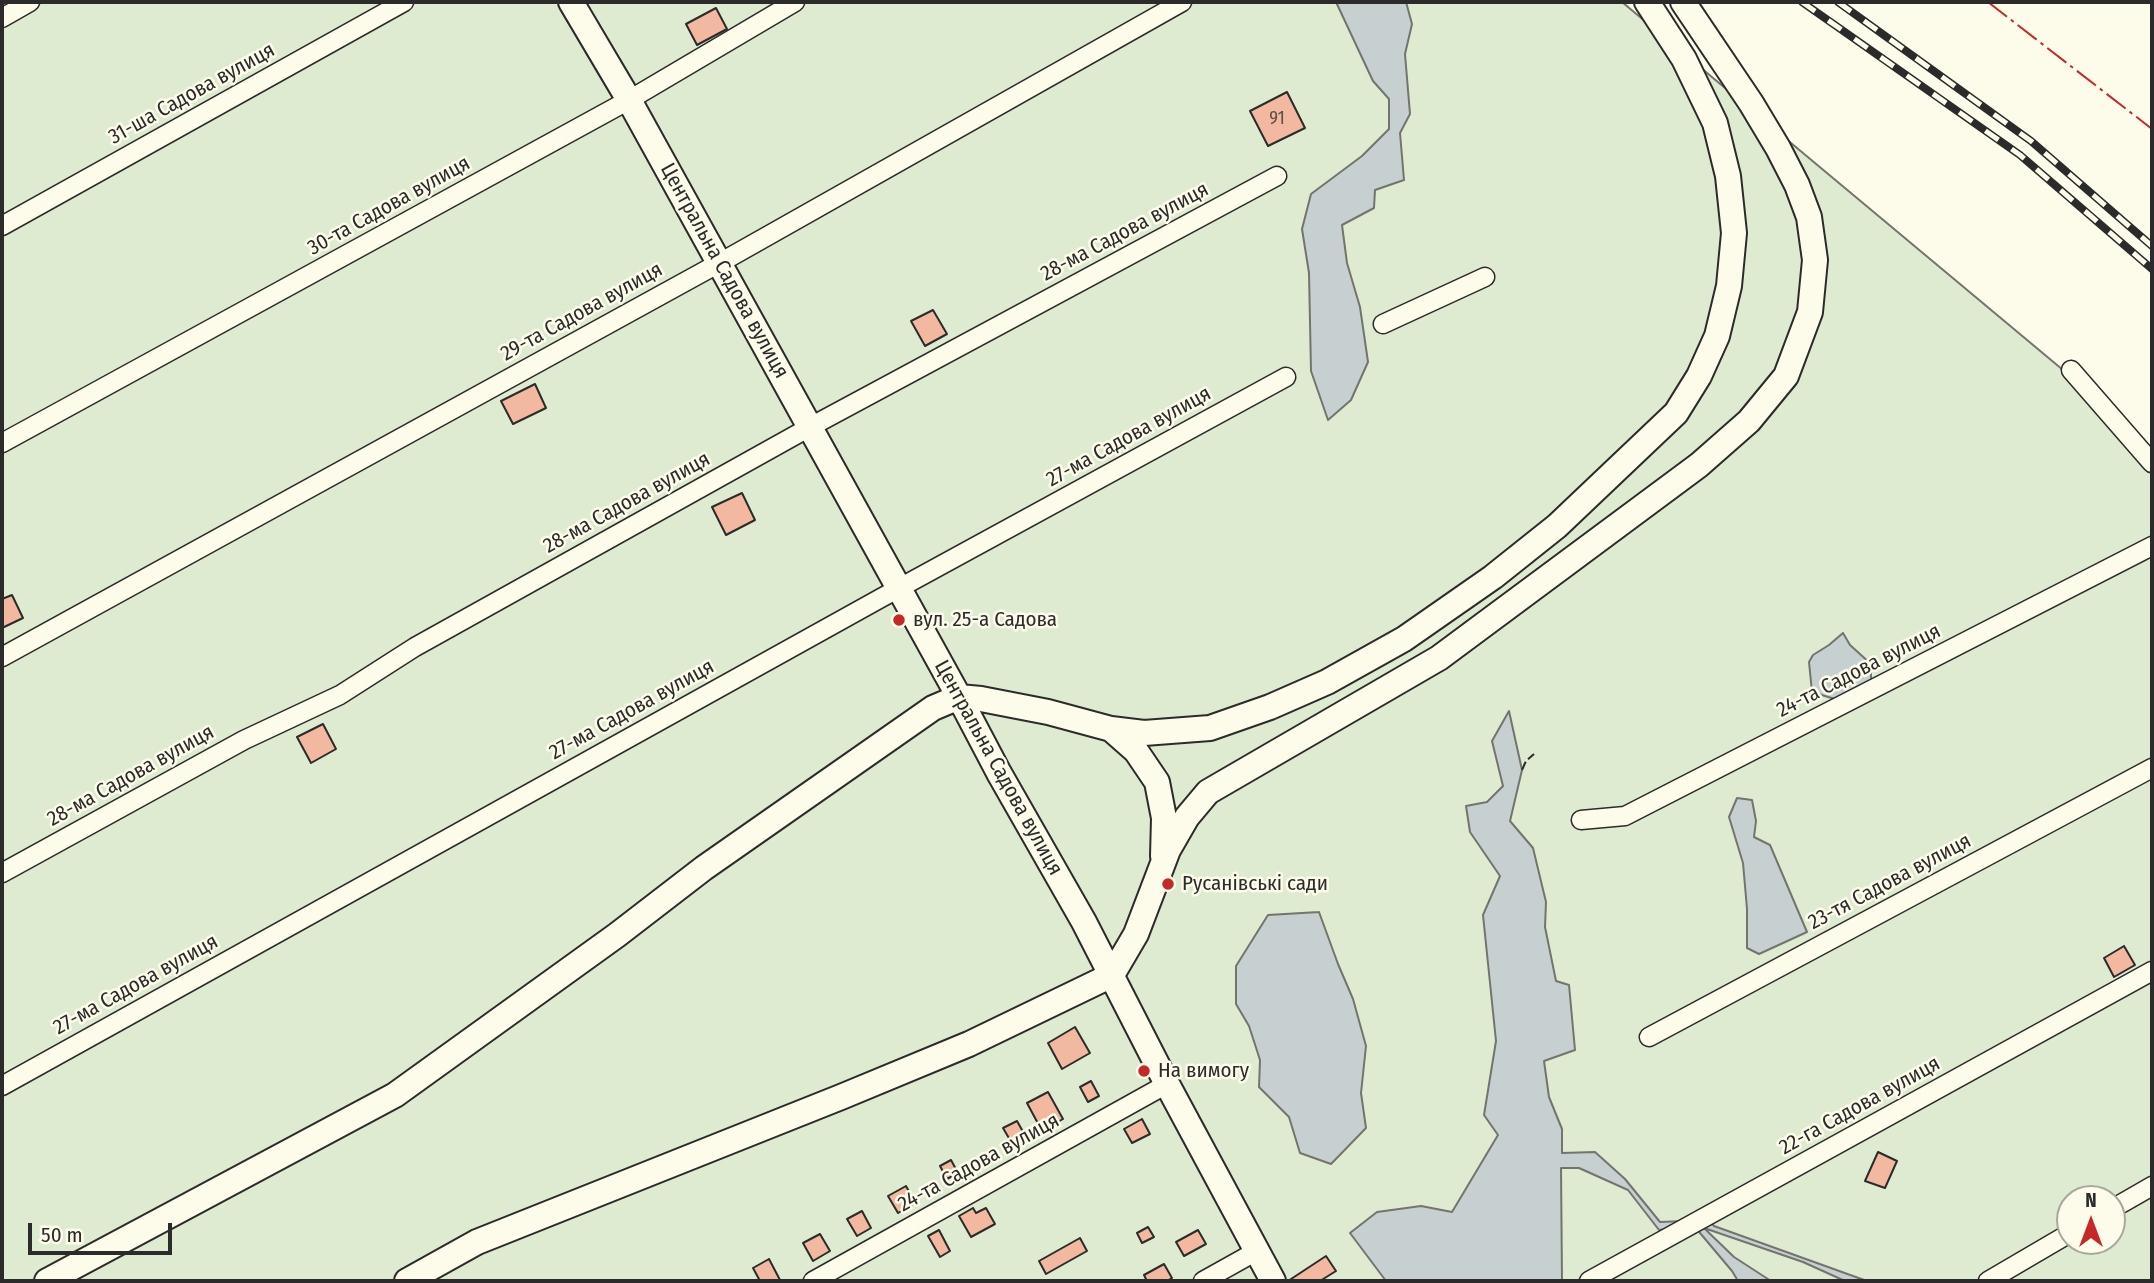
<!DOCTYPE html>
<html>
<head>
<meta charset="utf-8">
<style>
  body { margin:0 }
  #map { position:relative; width:2154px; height:1283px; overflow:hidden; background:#fdfbea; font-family:"Fira Sans Condensed",sans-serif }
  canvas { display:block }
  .frame { position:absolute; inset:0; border:4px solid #2b2b2b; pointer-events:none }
  .north { position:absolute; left:2056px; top:1185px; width:70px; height:70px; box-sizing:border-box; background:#fdfbea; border:2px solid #a9a89e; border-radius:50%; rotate:0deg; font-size:19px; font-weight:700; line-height:28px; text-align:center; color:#2b2b2b }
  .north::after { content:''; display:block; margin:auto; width:24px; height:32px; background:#c62828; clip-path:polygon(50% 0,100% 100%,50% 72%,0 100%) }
  .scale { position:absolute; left:28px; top:1223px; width:144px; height:32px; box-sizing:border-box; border:4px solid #2b2b2b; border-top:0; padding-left:9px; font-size:21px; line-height:24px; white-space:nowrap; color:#2b2b2b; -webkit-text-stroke:5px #fdfbea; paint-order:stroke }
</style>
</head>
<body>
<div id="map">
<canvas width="2154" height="1283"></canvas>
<div class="frame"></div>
<div class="north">N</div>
<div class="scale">50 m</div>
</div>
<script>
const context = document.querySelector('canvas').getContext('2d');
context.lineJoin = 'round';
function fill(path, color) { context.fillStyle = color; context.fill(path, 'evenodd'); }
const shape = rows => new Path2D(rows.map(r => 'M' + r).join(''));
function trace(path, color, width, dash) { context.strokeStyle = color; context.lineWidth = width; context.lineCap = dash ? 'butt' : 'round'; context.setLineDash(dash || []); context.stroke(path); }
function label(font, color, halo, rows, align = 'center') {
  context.font = font + ' "Fira Sans Condensed",sans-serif'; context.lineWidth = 5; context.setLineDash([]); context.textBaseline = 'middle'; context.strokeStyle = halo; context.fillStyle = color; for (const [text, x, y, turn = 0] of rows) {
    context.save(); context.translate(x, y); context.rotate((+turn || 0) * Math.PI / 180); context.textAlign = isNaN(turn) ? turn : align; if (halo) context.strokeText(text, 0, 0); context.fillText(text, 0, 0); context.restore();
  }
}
const green = shape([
  [2,2,1622,2,2075,380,2152,464,2152,1281,2,1281,2,2],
  [2070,1199,2112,1199,2112,1241,2070,1241,2070,1199]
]);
fill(green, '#deebd1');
trace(green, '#74746e', 2);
const water = shape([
  [1336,2,1406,2,1412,24,1405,54,1410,114,1400,133,1404,180,1375,190,1374,208,1342,225,1347,263,1360,307,1368,362,1351,400,1328,420,1311,371,1309,273,1302,229,1311,194,1362,156,1389,129,1389,99,1373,81,1336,2],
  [1843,633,1850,645,1871,664,1871,690,1838,700,1812,692,1809,662,1813,655,1829,645,1843,633],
  [1509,711,1522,770,1510,821,1533,848,1546,902,1545,927,1556,981,1569,985,1575,1050,1544,1061,1549,1097,1562,1129,1562,1153,1595,1152,1625,1179,1660,1222,1709,1220,1714,1226,1867,1281,1845,1281,1803,1262,1704,1228,1734,1257,1771,1281,1738,1281,1732,1271,1695,1227,1659,1230,1628,1190,1579,1168,1561,1168,1562,1281,1386,1281,1350,1233,1377,1212,1421,1206,1452,1212,1498,1135,1484,1115,1496,1041,1483,915,1500,876,1470,832,1466,806,1487,802,1503,786,1492,741,1509,711],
  [1737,798,1752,800,1756,821,1754,837,1770,845,1807,932,1759,954,1747,948,1747,909,1743,863,1729,817,1737,798],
  [1319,912,1338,964,1353,999,1366,1046,1361,1093,1366,1128,1331,1164,1300,1153,1289,1117,1259,1087,1260,1060,1249,1026,1236,1004,1236,966,1268,915,1319,912]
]);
fill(water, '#c7d0d0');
trace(water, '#74746e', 2);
const building = shape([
  [716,8,727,29,697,45,686,24,716,8],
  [1287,92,1305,128,1268,146,1250,111,1287,92],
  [933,310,947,334,925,346,911,321,933,310],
  [535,384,546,408,513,424,501,401,535,384],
  [742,493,755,520,726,535,712,507,742,493],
  [12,595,23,618,2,628,2,599,12,595],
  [323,724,336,749,311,763,297,737,323,724],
  [2124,946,2135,965,2114,977,2104,958,2124,946],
  [1075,1027,1090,1053,1062,1069,1048,1043,1075,1027],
  [1091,1081,1099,1096,1088,1102,1080,1087,1091,1081],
  [1048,1092,1063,1119,1042,1131,1027,1103,1048,1092],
  [1142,1119,1150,1134,1132,1143,1124,1129,1142,1119],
  [1017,1121,1026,1137,1013,1145,1003,1128,1017,1121],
  [1878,1152,1897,1161,1885,1188,1865,1181,1878,1152],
  [951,1160,958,1173,947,1179,940,1166,951,1160],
  [906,1186,915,1203,898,1213,888,1196,906,1186],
  [973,1208,976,1213,986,1208,995,1224,971,1237,959,1216,973,1208],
  [862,1211,871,1228,857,1236,847,1219,862,1211],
  [1148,1227,1154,1237,1142,1243,1137,1233,1148,1227],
  [939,1230,950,1251,940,1257,928,1236,939,1230],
  [1198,1230,1206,1244,1184,1256,1176,1242,1198,1230],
  [820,1234,830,1251,813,1261,803,1243,820,1234],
  [1080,1238,1087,1251,1046,1274,1039,1261,1080,1238],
  [1326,1256,1336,1271,1320,1281,1288,1281,1326,1256],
  [769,1259,780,1280,760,1281,753,1268,769,1259],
  [1164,1264,1172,1278,1167,1281,1147,1281,1144,1275,1164,1264]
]);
fill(building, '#f2b8a0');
trace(building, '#2b2b2b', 2);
const street = shape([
  [2,18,30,2],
  [2,226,404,2],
  [1383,324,1485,277],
  [2071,370,2152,463],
  [2,443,629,100,795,2],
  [2,657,732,256,1182,2],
  [1581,820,1625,816,2152,546],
  [2,873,244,740,340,695,415,647,810,427,1277,176],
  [1649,1037,2152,768],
  [2,1086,881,598,1286,377],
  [2112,1209,2152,1186],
  [813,1281,1167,1084],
  [1203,1281,1255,1252],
  [1589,1281,2152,971],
  [1988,1281,2070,1233]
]);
const secondary = shape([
  [571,2,629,100,959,697,999,773,1084,922,1167,1084,1273,1281],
  [1111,729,1136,751,1157,782,1164,818,1163,856],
  [47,1281,395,1095,617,935,704,868,933,708,959,697,981,699,1048,712,1111,729,1144,733,1210,728,1270,707,1327,682,1404,639,1493,577,1557,526,1676,413,1699,376,1717,336,1729,286,1734,233,1728,176,1715,123,1684,59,1647,2],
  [407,1281,477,1242,841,1097,969,1044,1112,975,1136,934,1168,850,1187,817,1208,792,1439,658,1699,465,1749,421,1786,376,1810,312,1815,260,1809,217,1797,185,1778,148,1751,103,1683,2]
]);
trace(street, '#2b2b2b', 21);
trace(secondary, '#2b2b2b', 28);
trace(street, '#fdfbea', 18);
trace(secondary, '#fdfbea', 24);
const rail = shape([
  [1802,2,2020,155,2152,269],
  [1838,2,2031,141,2152,246]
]);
trace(rail, '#2b2b2b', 8);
trace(rail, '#fdfbea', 5, [16]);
trace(shape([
  [1522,770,1526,761,1534,754]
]), '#2b2b2b', 2, [9, 3.5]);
trace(shape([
  [1988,2,2152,129]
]), '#c62828', 2, [24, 5, 3.5, 5]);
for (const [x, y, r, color] of [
  [899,620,7,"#c62828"],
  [1168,884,7,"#c62828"],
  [1144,1071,7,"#c62828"]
]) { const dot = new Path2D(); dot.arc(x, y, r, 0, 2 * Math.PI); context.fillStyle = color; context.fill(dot); trace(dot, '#fdfbea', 2.5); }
label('18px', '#5d4e48', null, [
  ["91",1277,119]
]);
label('21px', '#2b2b2b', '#fdfbea', [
  ["31-ша Садова вулиця",192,94,-29],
  ["30-та Садова вулиця",389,206,-29],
  ["28-ма Садова вулиця",1125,232,-28],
  ["Центральна Садова вулиця",724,271,61],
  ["29-та Садова вулиця",582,312,-29],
  ["27-ма Садова вулиця",1129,437,-29],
  ["28-ма Садова вулиця",627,503,-29],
  ["24-та Садова вулиця",1859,671,-27],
  ["27-ма Садова вулиця",632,710,-29],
  ["Центральна Садова вулиця",998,768,61],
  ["28-ма Садова вулиця",131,776,-29],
  ["23-тя Садова вулиця",1890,882,-28],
  ["27-ма Садова вулиця",136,985,-29],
  ["22-га Садова вулиця",1860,1106,-29],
  ["24-та Садова вулиця",979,1163,-29]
]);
label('21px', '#2b2b2b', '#fdfbea', [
  ["вул. 25-а Садова",913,620],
  ["Русанівські сади",1182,884],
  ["На вимогу",1158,1071]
], 'left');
</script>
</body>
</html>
